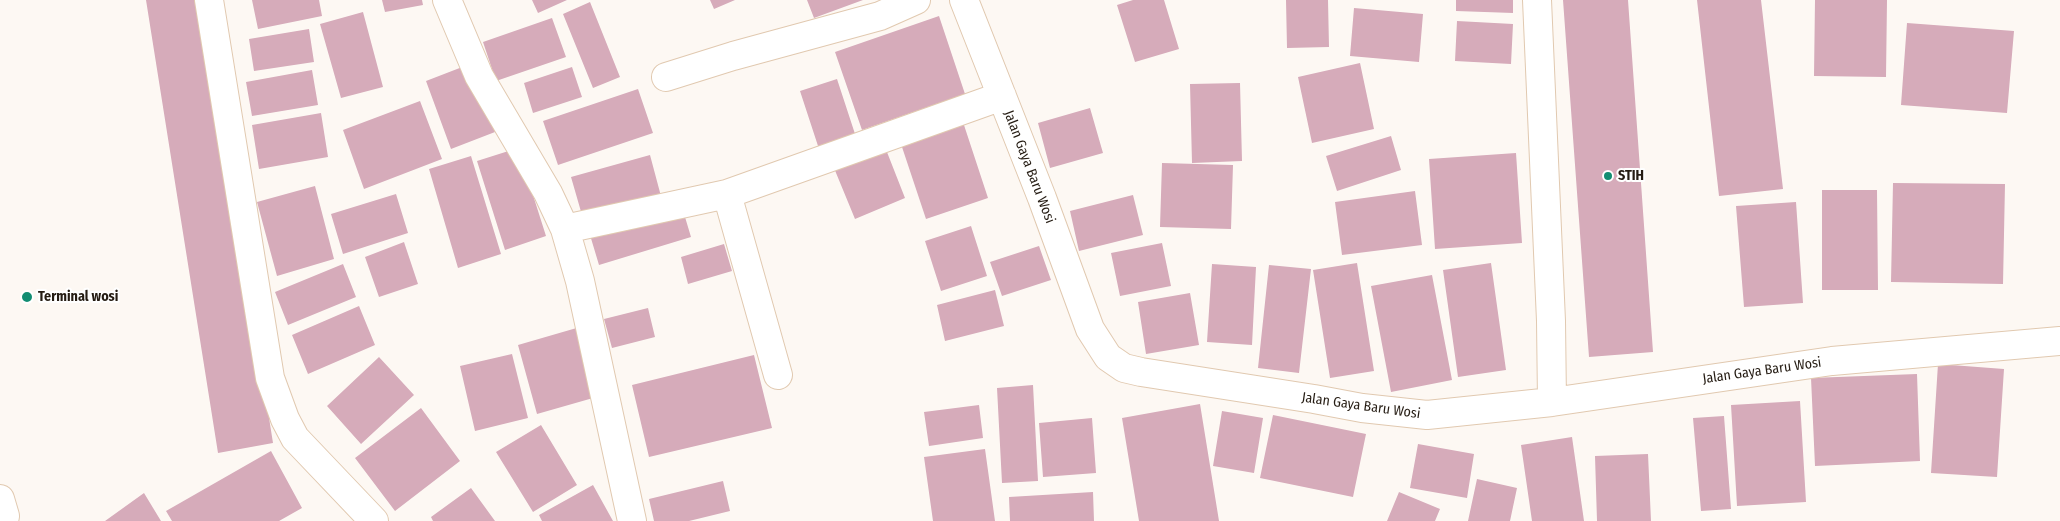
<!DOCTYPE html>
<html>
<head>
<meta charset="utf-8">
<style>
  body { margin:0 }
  canvas { display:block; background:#fdf8f3 }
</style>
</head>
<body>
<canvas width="2060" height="521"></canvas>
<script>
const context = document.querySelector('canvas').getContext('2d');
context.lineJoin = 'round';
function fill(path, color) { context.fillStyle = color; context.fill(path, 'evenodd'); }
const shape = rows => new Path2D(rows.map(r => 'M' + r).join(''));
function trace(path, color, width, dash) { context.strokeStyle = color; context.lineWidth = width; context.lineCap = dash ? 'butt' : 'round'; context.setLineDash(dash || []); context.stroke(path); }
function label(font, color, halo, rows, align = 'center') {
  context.font = font + ' "Fira Sans Condensed",sans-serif'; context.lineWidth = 4; context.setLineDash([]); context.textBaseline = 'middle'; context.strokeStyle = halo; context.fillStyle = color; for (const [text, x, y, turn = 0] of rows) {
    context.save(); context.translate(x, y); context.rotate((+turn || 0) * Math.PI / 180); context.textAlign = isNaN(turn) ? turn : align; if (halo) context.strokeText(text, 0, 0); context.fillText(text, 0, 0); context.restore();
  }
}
fill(shape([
  [146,0,203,0,273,443,218,453],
  [252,0,319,0,322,16,258,29],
  [382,0,422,0,423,5,385,12],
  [532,0,567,0,538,13],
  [710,0,735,0,714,9],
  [807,0,863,0,814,18],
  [1133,0,1164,0,1179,49,1135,62,1117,5],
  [1286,0,1328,0,1329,47,1287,48],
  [1456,0,1513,0,1513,13,1456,11],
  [1563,0,1628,0,1653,352,1589,357],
  [1697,0,1761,0,1783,189,1719,196],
  [1815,0,1887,0,1886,77,1814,76],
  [590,2,620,77,593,88,563,14],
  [1354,8,1423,14,1419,62,1350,56],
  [363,12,383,87,341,98,320,24],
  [939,16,965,94,862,130,835,52],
  [552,18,566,57,496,81,483,42],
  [1457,21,1513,24,1511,64,1455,61],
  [1907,23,2014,31,2007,113,1901,105],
  [309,29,314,62,254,71,249,39],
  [1360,63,1374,129,1312,143,1298,77],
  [470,64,495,132,451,149,426,81],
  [572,67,582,97,533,113,524,83],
  [312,70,318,105,252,116,246,82],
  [837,79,856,137,819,149,800,91],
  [1240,83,1242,161,1192,163,1190,84],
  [638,89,653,133,558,165,543,121],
  [420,101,442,159,364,189,343,130],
  [1090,108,1103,153,1050,168,1038,123],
  [321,113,328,157,259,169,252,125],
  [963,122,988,198,926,219,901,144],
  [1391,136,1401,170,1337,191,1326,156],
  [885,147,905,198,855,219,834,168],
  [518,148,546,236,505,250,477,161],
  [1516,153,1522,243,1435,249,1429,159],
  [650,155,662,200,584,222,571,177],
  [471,156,501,254,458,268,429,169],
  [1162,163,1233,165,1231,229,1160,227],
  [1893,183,2005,184,2003,284,1891,282],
  [315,186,334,259,277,276,257,202],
  [1822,190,1877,190,1878,290,1822,290],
  [1415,191,1422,245,1342,255,1335,202],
  [396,194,408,233,343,254,331,214],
  [1133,195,1143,235,1079,251,1070,211],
  [1796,202,1803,303,1744,307,1736,206],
  [682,207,691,237,599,265,590,235],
  [971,226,987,276,941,291,925,241],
  [404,242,418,284,379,297,365,257],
  [1162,243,1171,286,1120,296,1111,253],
  [724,244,732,271,688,284,681,257],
  [1039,246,1051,280,1002,296,990,262],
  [1357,263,1374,371,1330,378,1313,270],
  [1491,263,1506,370,1458,377,1443,270],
  [343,264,356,297,288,325,275,292],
  [1212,264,1256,267,1252,345,1207,342],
  [1269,265,1311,269,1299,373,1258,368],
  [1432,275,1452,380,1391,392,1371,286],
  [995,290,1004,326,945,341,937,305],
  [1190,293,1199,345,1146,354,1138,302],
  [359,306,375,345,308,374,292,335],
  [648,308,655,337,612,348,604,319],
  [580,327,600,396,537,414,518,345],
  [512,354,528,418,475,431,460,366],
  [754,355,772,428,649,457,632,385],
  [379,357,414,395,361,444,327,406],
  [1938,364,2004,369,1997,477,1931,473],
  [1917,374,1920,461,1815,466,1811,378],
  [1033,385,1038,481,1002,483,997,388],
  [1800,401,1806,502,1737,506,1731,405],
  [1200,404,1219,521,1139,521,1122,418],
  [979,405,983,438,929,446,924,412],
  [421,408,460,461,395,511,355,458],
  [1222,411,1263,418,1254,473,1213,466],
  [1273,415,1366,434,1353,497,1260,478],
  [1724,416,1731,509,1701,511,1693,418],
  [1092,418,1096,473,1043,477,1039,423],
  [541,425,577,485,533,512,496,452],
  [1572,437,1584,521,1532,521,1521,445],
  [1418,444,1474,454,1467,498,1410,488],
  [985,449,995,521,933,521,924,457],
  [271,451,302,508,279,521,172,521,166,511],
  [1648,454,1651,521,1597,521,1595,456],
  [1477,479,1517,488,1510,521,1468,521],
  [723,481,730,511,689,521,654,521,649,499],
  [593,485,613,521,542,521,539,515],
  [471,488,495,521,433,521,431,517],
  [1093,492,1094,521,1010,521,1009,497],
  [1399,492,1440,509,1435,521,1387,521],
  [144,493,161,521,105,521]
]), '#d6abba');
const minor = shape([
  [209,0,270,378,285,419,295,438,374,521],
  [447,0,479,76,548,193,565,229,580,281,632,521],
  [964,0,1042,198,1090,329,1108,357,1124,368,1141,372,1314,399,1362,408,1427,415,1552,402,1832,361,2060,341],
  [1537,0,1551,321,1552,402],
  [666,77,733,56,880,16,916,0],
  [727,194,778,375],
  [565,229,727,194,1002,96],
  [0,499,5,516,4,521]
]);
trace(minor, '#e1c9b0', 30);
trace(minor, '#fff', 28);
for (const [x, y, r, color] of [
  [1608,176,5,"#128d72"],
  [27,297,6,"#128d72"]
]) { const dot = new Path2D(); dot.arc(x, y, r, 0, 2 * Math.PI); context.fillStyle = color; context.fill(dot); trace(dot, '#fff', 2); }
label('14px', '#251c13', '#fff', [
  ["Jalan Gaya Baru Wosi",1029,167,69],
  ["Jalan Gaya Baru Wosi",1762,371,-8],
  ["Jalan Gaya Baru Wosi",1361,406,8]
]);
label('bold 14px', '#251c13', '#fff', [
  ["STIH",1618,176],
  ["Terminal wosi",38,297]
], 'left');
</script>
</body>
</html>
